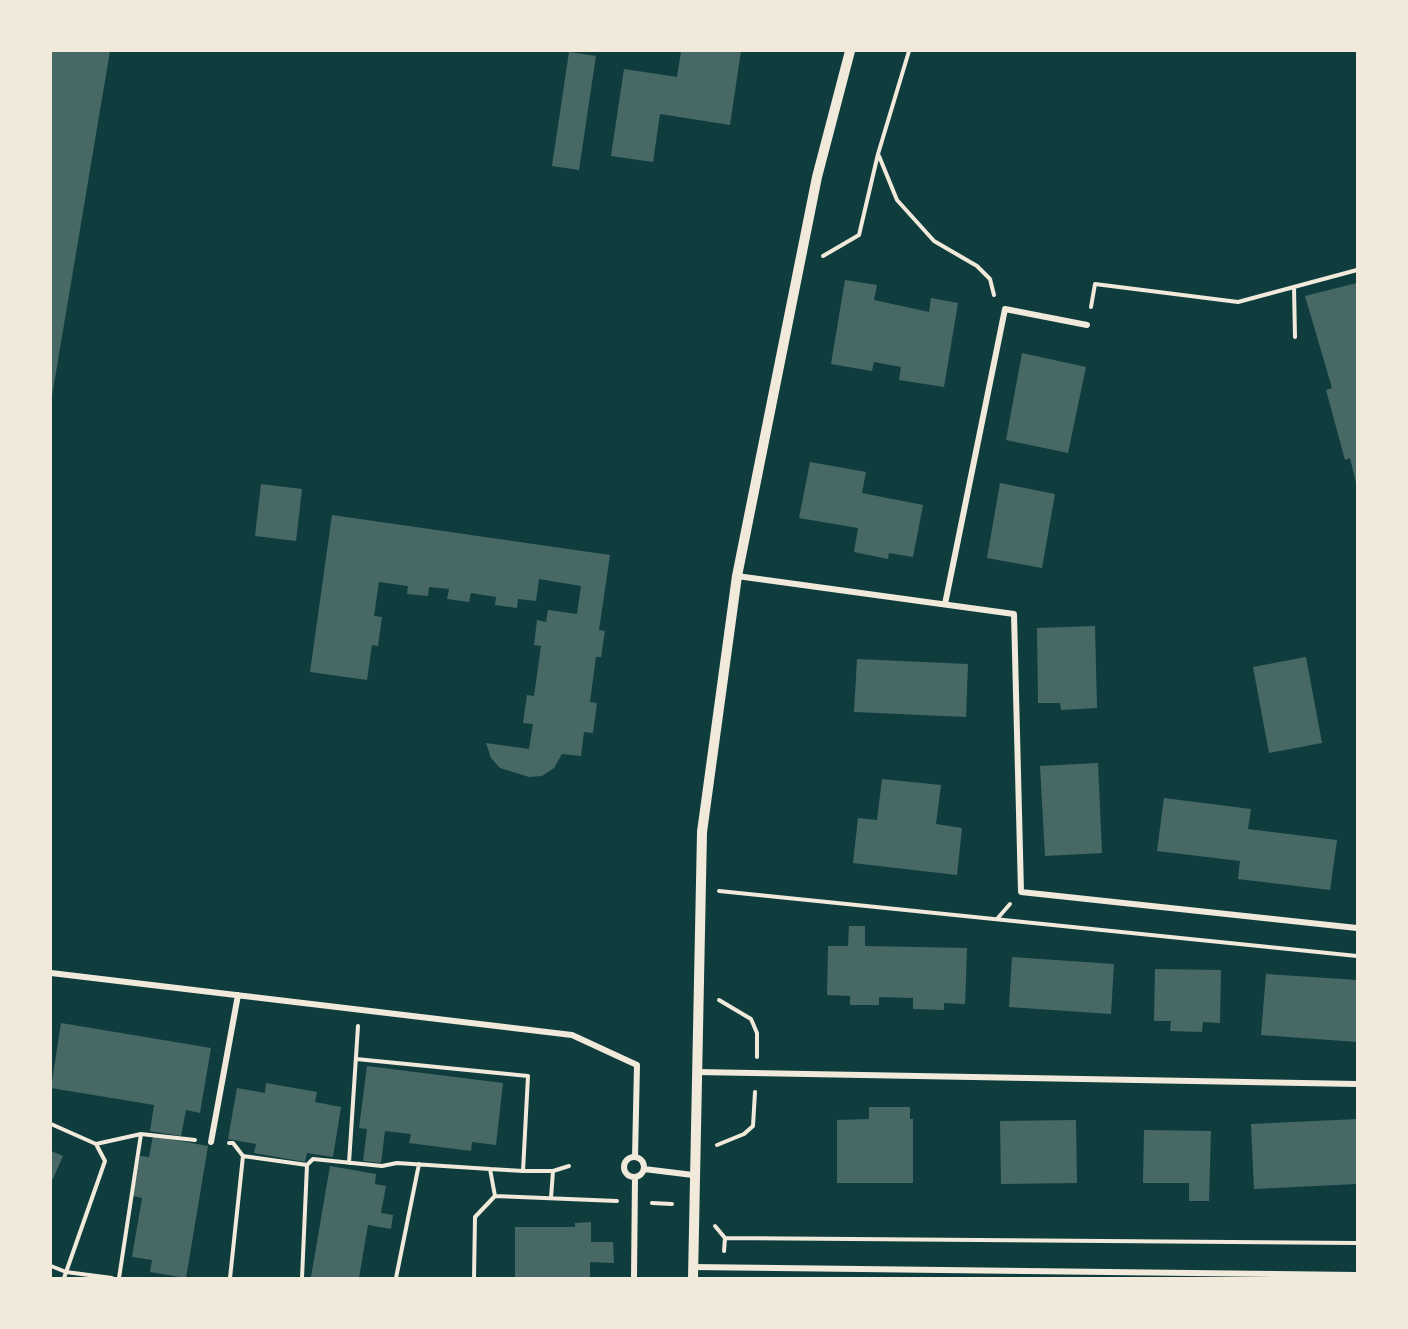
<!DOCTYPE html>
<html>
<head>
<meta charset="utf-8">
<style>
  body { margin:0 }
  #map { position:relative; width:1408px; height:1329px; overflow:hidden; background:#0f3d3e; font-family:Manrope,sans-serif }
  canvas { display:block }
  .frame { position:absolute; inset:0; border:52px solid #f1e9da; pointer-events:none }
</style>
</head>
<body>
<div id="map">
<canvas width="1408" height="1329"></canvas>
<div class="frame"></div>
</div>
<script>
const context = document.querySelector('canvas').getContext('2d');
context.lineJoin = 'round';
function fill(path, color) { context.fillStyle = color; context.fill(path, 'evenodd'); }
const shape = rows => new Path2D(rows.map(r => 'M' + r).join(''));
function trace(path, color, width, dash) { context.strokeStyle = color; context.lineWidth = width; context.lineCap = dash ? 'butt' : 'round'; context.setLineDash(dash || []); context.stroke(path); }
fill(shape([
  [51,51,110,51,52,396,51,396],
  [681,51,741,51,730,125,660,114,653,162,611,156,624,69,677,77],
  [569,52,596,56,579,170,552,166],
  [845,280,877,285,874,300,929,312,931,298,958,303,944,387,899,380,901,367,874,362,872,371,831,364],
  [1357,283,1357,483,1356,483,1350,458,1345,460,1326,390,1332,388,1305,296],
  [1022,353,1086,367,1068,453,1006,440],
  [810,462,866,472,862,493,923,505,913,557,889,553,888,559,854,552,858,528,799,518],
  [1000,483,1055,494,1042,568,987,558],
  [261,484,302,489,296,541,255,536],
  [332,515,610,555,599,630,605,631,601,657,596,657,590,702,597,703,593,733,584,732,581,756,562,754,554,768,542,776,529,777,500,768,491,758,486,743,529,749,533,724,523,723,527,695,534,696,541,646,534,645,537,620,546,622,548,610,577,614,581,586,539,579,536,601,518,599,517,608,495,605,496,597,471,593,469,602,447,599,449,589,429,587,428,596,407,594,408,586,379,582,374,616,382,617,378,646,372,645,367,680,310,672],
  [1095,626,1097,708,1061,710,1060,703,1038,703,1037,628],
  [1306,657,1322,743,1269,753,1253,667],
  [857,659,968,664,966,717,854,712],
  [1098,763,1102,853,1045,856,1040,766],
  [882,779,941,785,936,824,962,828,957,875,853,863,858,818,877,820],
  [1164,798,1251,809,1248,829,1337,840,1330,890,1238,879,1240,861,1157,851],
  [849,926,865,926,865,946,967,948,965,1004,944,1003,944,1010,913,1009,913,998,879,997,879,1005,850,1005,850,996,827,995,828,946,848,946],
  [1012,957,1114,964,1111,1014,1009,1007],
  [1155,969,1221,970,1220,1023,1203,1022,1202,1032,1170,1031,1171,1021,1154,1021],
  [1266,974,1357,980,1357,1042,1261,1035],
  [61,1023,211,1048,200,1113,186,1110,181,1136,150,1131,154,1105,51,1088],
  [367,1066,503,1083,496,1145,472,1142,471,1151,409,1143,411,1134,385,1131,381,1163,363,1161,367,1129,359,1128],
  [266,1083,317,1092,315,1102,341,1107,333,1157,307,1153,305,1162,254,1153,256,1144,228,1139,237,1088,265,1093],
  [869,1107,910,1107,910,1119,913,1119,913,1183,837,1183,837,1120,869,1119],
  [1357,1119,1357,1184,1254,1189,1251,1124],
  [1076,1120,1077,1183,1001,1184,1000,1121],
  [1144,1130,1211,1131,1209,1201,1189,1201,1189,1183,1143,1183],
  [153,1136,208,1146,186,1278,150,1272,152,1260,132,1257,142,1198,133,1196,140,1156,149,1157],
  [51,1151,63,1156,51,1183],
  [330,1166,376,1174,375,1184,386,1186,381,1213,393,1215,391,1229,368,1225,359,1278,311,1277],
  [591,1222,591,1242,613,1242,614,1263,590,1262,590,1278,515,1278,515,1227,575,1227,575,1223]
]), '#486865');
trace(shape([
  [879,156,897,200,934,241,977,266,990,279,994,295],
  [823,256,859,235,878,154,909,51],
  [1294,287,1295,337],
  [1091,307,1095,284,1238,302,1357,270],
  [719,891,1357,956],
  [997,919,1010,904],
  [719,1000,751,1019,757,1033,757,1057],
  [356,1059,528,1076,523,1171,490,1169],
  [51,1124,96,1144,141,1134,195,1140],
  [229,1143,233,1143,243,1156,307,1165,313,1159,382,1166,397,1163,490,1169,495,1196,617,1201],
  [717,1145,744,1134,753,1126,755,1092],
  [349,1163,358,1026],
  [523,1171,553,1171],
  [551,1198,553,1171,569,1166],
  [652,1203,672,1204],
  [715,1226,725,1238,724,1251],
  [725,1238,1357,1243],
  [51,1266,66,1272,112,1278],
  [64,1278,105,1161,96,1144],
  [119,1278,141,1134],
  [230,1278,243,1156],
  [302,1278,307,1165],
  [396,1278,419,1164],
  [474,1278,475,1217,495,1196]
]), '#f1e9da', 4);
trace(shape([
  [737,576,1014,614,1021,892,1357,928],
  [945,604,1005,309,1087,325],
  [51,973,572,1035,637,1065,635,1157],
  [697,1072,1357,1084],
  [211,1142,238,995],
  '624 1167a10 10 0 1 1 20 0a10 10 0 1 1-20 0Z',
  [644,1169,693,1175],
  [693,1267,1357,1275],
  [634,1278,635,1177]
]), '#f1e9da', 6);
trace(shape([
  [693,1278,702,832,737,576,817,177,850,51]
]), '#f1e9da', 10);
</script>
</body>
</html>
